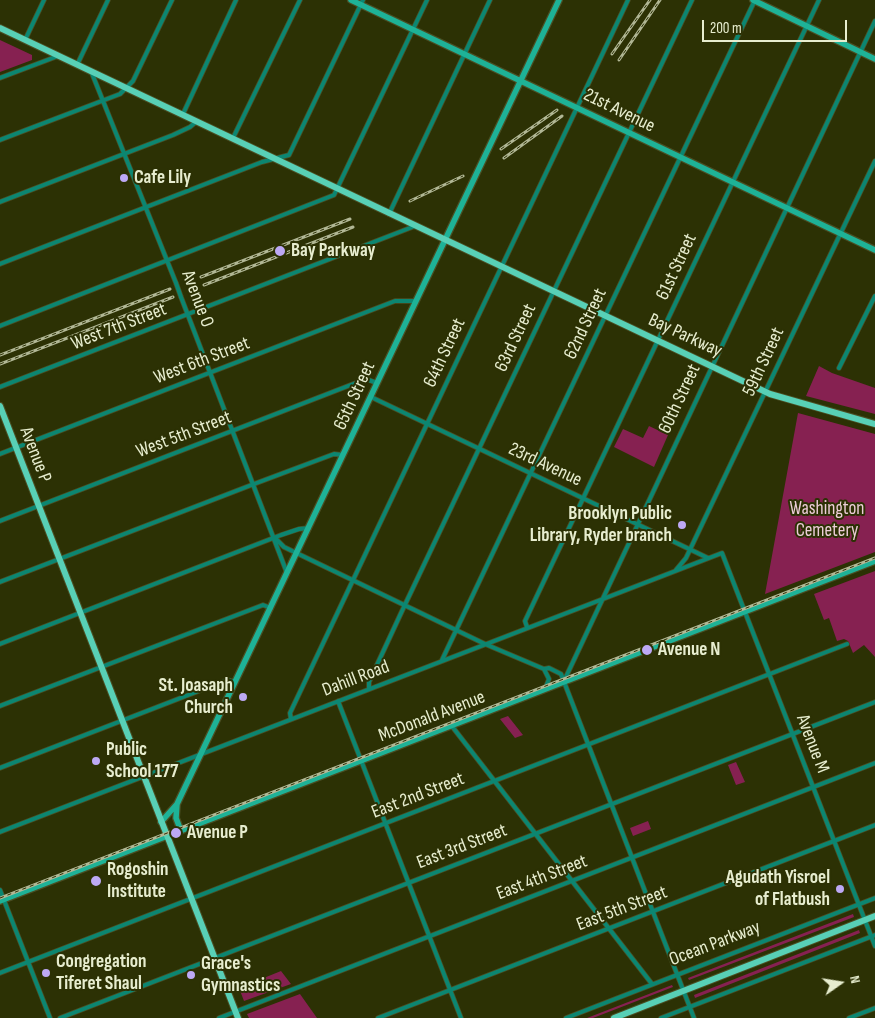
<!DOCTYPE html>
<html>
<head>
<meta charset="utf-8">
<style>
  body { margin:0 }
  #map { position:relative; width:875px; height:1018px; overflow:hidden; background:#2c3104; font-family:"Sofia Sans Condensed",sans-serif }
  canvas { display:block }
  .north { position:absolute; left:815px; top:958px; width:50px; height:50px; -webkit-text-stroke:4px #2c3104; paint-order:stroke; rotate:77deg; font-size:14px; font-weight:700; line-height:20px; text-align:center; color:#e7edcf }
  .north::after { content:''; display:block; margin:auto; width:18px; height:22px; background:#e7edcf; clip-path:polygon(50% 0,100% 100%,50% 72%,0 100%) }
  .scale { position:absolute; left:702px; top:20px; width:145px; height:22px; box-sizing:border-box; border:2px solid #e7edcf; border-top:0; padding-left:6px; font-size:15px; line-height:18px; white-space:nowrap; color:#e7edcf; -webkit-text-stroke:4px #2c3104; paint-order:stroke }
</style>
</head>
<body>
<div id="map">
<canvas width="875" height="1018"></canvas>
<div class="north">N</div>
<div class="scale">200 m</div>
</div>
<script>
const context = document.querySelector('canvas').getContext('2d');
context.lineJoin = 'round';
function fill(path, color) { context.fillStyle = color; context.fill(path, 'evenodd'); }
const shape = rows => new Path2D(rows.map(r => 'M' + r).join(''));
function trace(path, color, width, dash) { context.strokeStyle = color; context.lineWidth = width; context.lineCap = dash ? 'butt' : 'round'; context.setLineDash(dash || []); context.stroke(path); }
function label(font, color, halo, rows, align = 'center') {
  context.font = font + ' "Sofia Sans Condensed",sans-serif'; context.lineWidth = 4; context.setLineDash([]); context.textBaseline = 'middle'; context.strokeStyle = halo; context.fillStyle = color; for (const [text, x, y, turn = 0] of rows) {
    context.save(); context.translate(x, y); context.rotate((+turn || 0) * Math.PI / 180); context.textAlign = isNaN(turn) ? turn : align; if (halo) context.strokeText(text, 0, 0); context.fillText(text, 0, 0); context.restore();
  }
}
fill(shape([
  [0,40,32,55,32,60,0,72],
  [819,366,832,373,875,388,875,414,806,396],
  [798,413,875,434,875,552,765,594],
  [649,426,668,435,654,467,614,447,623,429,643,438],
  [875,571,875,657,864,645,853,653,848,641,844,639,837,641,829,618,824,620,814,594],
  [508,716,523,735,515,738,500,719],
  [736,762,745,782,736,785,728,765],
  [648,821,651,829,633,836,630,828],
  [853,914,854,917,689,980,688,978],
  [859,930,860,933,695,998,694,995],
  [281,971,291,984,244,1001,239,988],
  [672,985,673,987,593,1018,587,1018],
  [300,994,317,1018,249,1018,247,1014]
]), '#862151');
const street = shape([
  [25,40,44,0],
  [77,65,108,0],
  [91,71,176,283],
  [0,78,58,56],
  [183,114,236,0],
  [233,138,300,0],
  [0,140,120,94,133,81,172,0],
  [0,202,173,135,190,127,197,121],
  [389,214,490,0],
  [0,264,262,162,289,155,363,0],
  [181,297,287,573],
  [0,326,334,195,427,0],
  [839,368,875,296],
  [0,387,415,226],
  [371,397,708,558],
  [0,454,395,301,416,301],
  [0,521,366,379,377,383],
  [275,538,284,547,485,644,544,669,549,668,561,674,694,1018],
  [676,570,686,558,875,161],
  [0,582,254,484,334,454,343,455],
  [527,627,525,621,819,0],
  [0,644,281,535,299,529,309,528],
  [442,660,755,0],
  [544,669,549,679,545,689],
  [564,681,875,21],
  [369,688,369,682,402,611,692,0],
  [338,701,461,1018],
  [0,706,263,605,271,608],
  [291,719,290,713,628,0],
  [451,725,652,984],
  [0,768,227,680,235,682],
  [0,832,722,553,875,946],
  [0,890,50,1018],
  [0,973,847,644],
  [60,1018,875,702],
  [219,1018,875,763],
  [378,1018,875,825],
  [566,1018,875,898],
  [661,1018,875,935],
  [849,1018,875,1008]
]);
const secondary = shape([
  [351,0,875,250],
  [753,0,875,59],
  [177,804,176,818,181,831],
  [161,822,177,804,559,0],
  [0,901,875,561]
]);
const primary = shape([
  [0,28,770,394,875,424],
  [0,406,238,1018],
  [614,1018,875,916]
]);
trace(street, '#4a4f24', 5.5);
trace(secondary, '#4a4f24', 8);
trace(primary, '#4a4f24', 8);
trace(street, '#0c8671', 4);
trace(secondary, '#1eb297', 5.5);
trace(primary, '#58d0b6', 6);
const rail = shape([
  [612,54,650,0],
  [619,60,660,0],
  [501,149,557,110],
  [504,158,562,116],
  [410,201,463,176],
  [201,277,350,219],
  [204,285,353,227],
  [0,355,170,289],
  [0,364,173,297],
  [0,898,875,558]
]);
trace(rail, '#b1b795', 3);
trace(rail, '#2c3104', 1, [4]);
const streetBridge = shape([
  [176,283,181,297]
]);
trace(streetBridge, '#4a4f24', 5.5, []);
trace(streetBridge, '#0c8671', 4);
for (const [x, y, r, color] of [
  [124,178,5,"#bda9f5"],
  [280,251,6,"#bda9f5"],
  [682,525,5,"#bda9f5"],
  [647,650,6,"#bda9f5"],
  [243,697,5,"#bda9f5"],
  [96,761,5,"#bda9f5"],
  [176,833,6,"#bda9f5"],
  [96,881,6,"#bda9f5"],
  [840,889,5,"#bda9f5"],
  [46,973,5,"#bda9f5"],
  [191,975,5,"#bda9f5"]
]) { const dot = new Path2D(); dot.arc(x, y, r, 0, 2 * Math.PI); context.fillStyle = color; context.fill(dot); trace(dot, '#2c3104', 2); }
label('19px', '#e7edcf', '#2c3104', [
  ["21st Avenue",619,111,26],
  ["61st Street",677,267,-65],
  ["Avenue O",197,299,69],
  ["62nd Street",586,324,-65],
  ["West 7th Street",119,327,-21],
  ["Bay Parkway",685,336,25],
  ["63rd Street",516,338,-65],
  ["64th Street",445,353,-65],
  ["West 6th Street",202,361,-21],
  ["59th Street",764,362,-65],
  ["65th Street",355,396,-65],
  ["60th Street",680,399,-65],
  ["West 5th Street",184,435,-21],
  ["Avenue P",35,455,69],
  ["23rd Avenue",545,465,25],
  ["Dahill Road",356,679,-21],
  ["McDonald Avenue",432,717,-21],
  ["Avenue M",812,744,69],
  ["East 2nd Street",418,796,-21],
  ["East 3rd Street",462,847,-21],
  ["East 4th Street",542,878,-21],
  ["East 5th Street",622,909,-21],
  ["Ocean Parkway",715,944,-21]
]);
label('bold 19px', '#e7edcf', '#2c3104', [
  ["Cafe Lily",134,178],
  ["Bay Parkway",291,251],
  ["Brooklyn Public",672,514,"right"],
  ["Library, Ryder branch",672,536,"right"],
  ["Avenue N",658,650],
  ["St. Joasaph",233,686,"right"],
  ["Church",233,708,"right"],
  ["Public",106,750],
  ["School 177",106,772],
  ["Avenue P",187,833],
  ["Rogoshin",107,870],
  ["Institute",107,892],
  ["Agudath Yisroel",830,878,"right"],
  ["of Flatbush",830,900,"right"],
  ["Congregation",56,962],
  ["Tiferet Shaul",56,984],
  ["Grace's",201,964],
  ["Gymnastics",201,986]
], 'left');
label('19px', '#edcdd8', '#2c3104', [
  ["Washington",827,509],
  ["Cemetery",827,531]
]);
</script>
</body>
</html>
